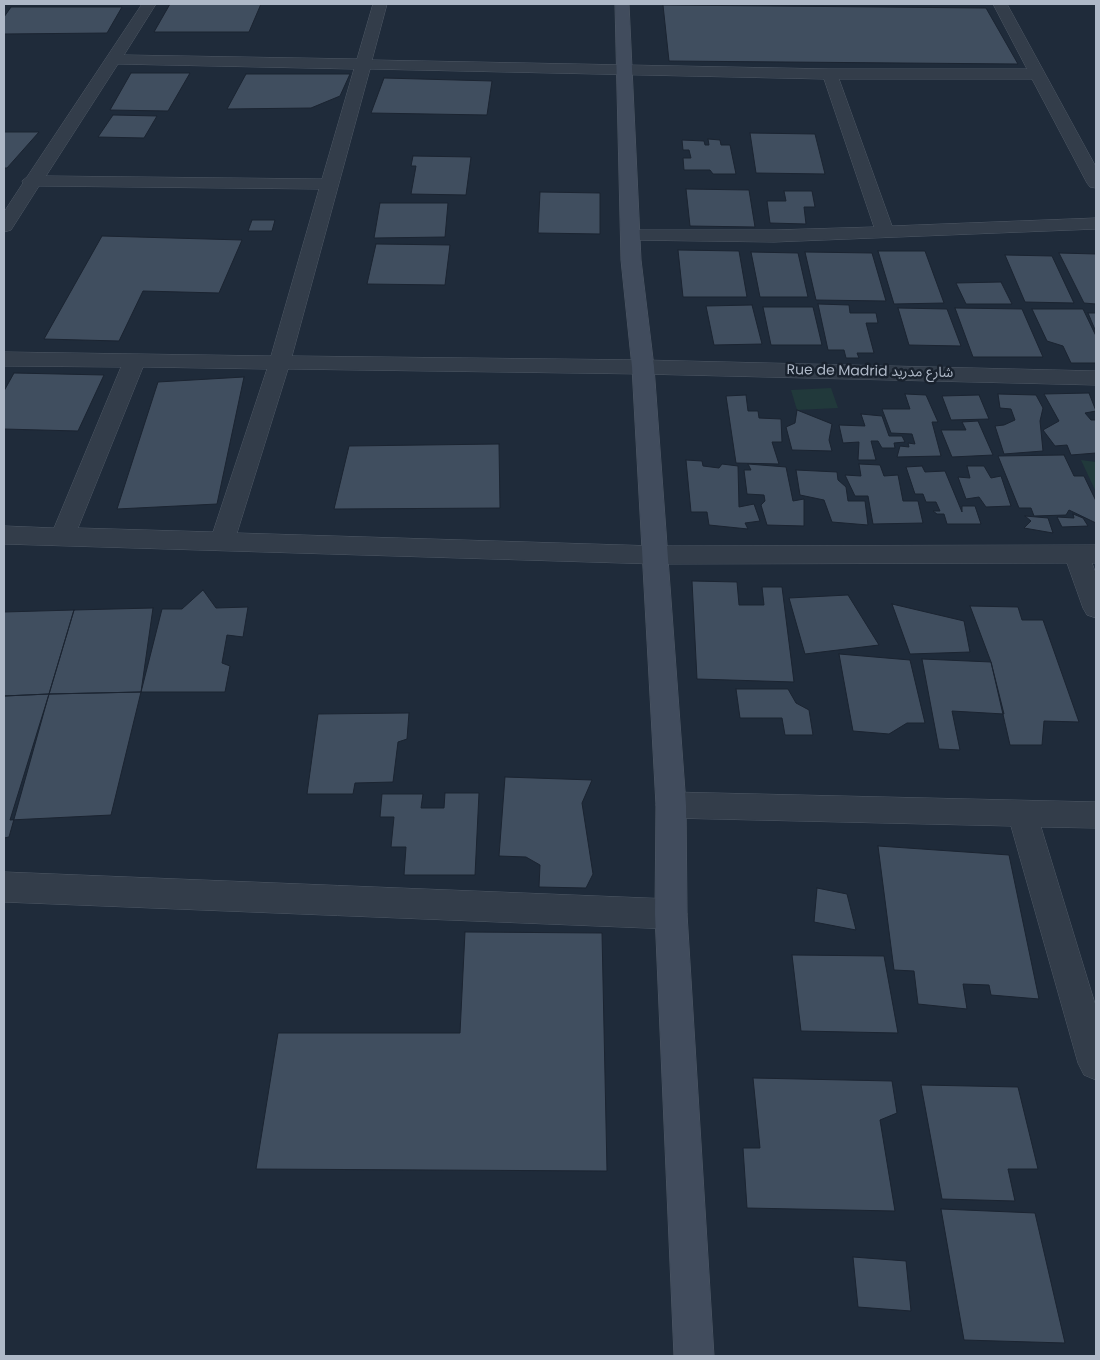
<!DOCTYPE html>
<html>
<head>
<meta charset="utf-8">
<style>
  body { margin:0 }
  #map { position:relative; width:1100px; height:1360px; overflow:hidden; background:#1f2b3a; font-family:Poppins,sans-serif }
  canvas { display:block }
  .frame { position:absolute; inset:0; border:5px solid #aeb8c7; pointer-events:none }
</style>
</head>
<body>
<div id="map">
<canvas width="1100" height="1360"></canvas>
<div class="frame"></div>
</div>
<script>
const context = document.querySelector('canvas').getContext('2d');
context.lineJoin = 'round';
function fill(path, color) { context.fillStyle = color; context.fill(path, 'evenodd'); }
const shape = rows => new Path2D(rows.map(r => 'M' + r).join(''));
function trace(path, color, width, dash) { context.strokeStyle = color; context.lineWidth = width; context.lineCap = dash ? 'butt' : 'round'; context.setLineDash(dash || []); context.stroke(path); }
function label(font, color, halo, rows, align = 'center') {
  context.font = font + ' Poppins,"Noto Sans Arabic",sans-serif'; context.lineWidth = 5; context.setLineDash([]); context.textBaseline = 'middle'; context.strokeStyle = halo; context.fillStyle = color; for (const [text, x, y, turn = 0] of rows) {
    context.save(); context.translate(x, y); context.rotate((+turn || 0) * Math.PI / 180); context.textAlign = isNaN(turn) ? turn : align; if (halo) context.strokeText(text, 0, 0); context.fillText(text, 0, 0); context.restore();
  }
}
fill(shape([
  [831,388,838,408,797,410,791,390],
  [1081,460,1096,462,1096,492]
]), '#21393b');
const building = shape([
  [170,4,261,4,249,32,154,32,170,4],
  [663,5,986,8,1018,64,669,61,663,5],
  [11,7,122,7,107,33,4,34,4,17,11,7],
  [131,73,190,73,168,111,110,110,131,73],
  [246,74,350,74,340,96,311,108,227,109,246,74],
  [384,78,492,81,487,115,371,113,384,78],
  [113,115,157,116,144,138,98,137,113,115],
  [4,132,39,132,7,168,4,168,4,132],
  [750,133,815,134,825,174,756,173,750,133],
  [708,139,720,140,721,145,730,145,736,174,713,174,710,170,684,170,683,158,691,158,689,150,683,150,682,140,704,141,705,145,709,145,708,139],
  [413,156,471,157,466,195,411,194,416,166,411,166,413,156],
  [686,189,749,190,755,227,690,226,686,189],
  [784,191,812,191,815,207,804,207,806,224,770,223,767,201,786,201,784,191],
  [540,192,600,193,600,234,538,233,540,192],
  [380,203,448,203,445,237,374,238,380,203],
  [252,220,275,220,272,231,248,231,252,220],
  [102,236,242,240,219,293,143,291,119,341,44,339,102,236],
  [376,244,450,245,445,285,367,284,376,244],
  [678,250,739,251,747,297,683,297,678,250],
  [878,251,925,251,944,303,894,304,878,251],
  [751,252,798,253,808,297,760,297,751,252],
  [805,252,872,253,886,301,816,300,805,252],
  [1059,253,1096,254,1096,304,1084,303,1059,253],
  [1005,255,1052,256,1074,303,1025,302,1005,255],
  [1001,282,1012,304,966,304,956,283,1001,282],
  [818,304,849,305,850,313,876,313,878,323,866,323,874,353,857,353,859,358,846,358,844,350,828,350,818,304],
  [752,305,762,344,714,345,706,306,752,305],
  [763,307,813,307,822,345,771,345,763,307],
  [898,308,947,309,961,346,909,345,898,308],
  [955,308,1022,309,1043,357,973,357,955,308],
  [1032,309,1083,309,1096,336,1096,363,1071,363,1063,346,1047,341,1032,309],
  [1088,313,1096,313,1096,332,1088,313],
  [14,373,104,375,78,431,4,429,4,391,14,373],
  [244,377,217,504,117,509,158,382,244,377],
  [1089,393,1096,411,1085,413,1091,420,1096,420,1096,453,1071,455,1067,445,1055,446,1043,430,1059,421,1044,394,1089,393],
  [905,394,926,395,938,422,932,422,941,456,897,457,900,446,909,447,908,443,915,444,912,434,891,433,882,409,910,409,905,394],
  [998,394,1036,395,1043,408,1040,421,1043,451,1004,454,995,426,1004,425,1015,420,1011,409,1000,408,998,394],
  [746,395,748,411,758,411,759,418,781,419,782,442,772,442,779,464,736,463,726,396,746,395],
  [979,395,989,419,951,420,942,396,979,395],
  [797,410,832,424,829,440,832,451,792,450,786,427,795,423,797,410],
  [861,414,882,416,889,436,902,436,905,442,894,443,895,448,882,448,878,441,871,441,876,460,858,460,859,442,843,443,839,425,865,426,861,414],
  [978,421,993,455,952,457,941,430,966,430,962,422,978,421],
  [499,444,500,508,334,509,349,446,499,444],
  [1064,455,1074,476,1084,476,1096,501,1096,523,1069,510,1066,515,1034,516,1031,508,1019,508,998,456,1064,455],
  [686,460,702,461,703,466,719,468,722,464,738,466,739,507,754,504,760,521,745,523,748,529,709,525,707,512,691,512,686,460],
  [748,464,786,467,793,501,804,499,804,526,767,525,761,505,765,501,764,495,747,494,744,470,751,470,748,464],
  [859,464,880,465,884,476,898,475,903,501,918,501,923,523,873,524,868,496,855,496,845,475,861,476,859,464],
  [922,466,925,472,945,471,962,512,962,506,975,506,981,524,947,524,944,514,937,514,933,511,940,511,936,502,926,502,923,494,915,494,906,467,922,466],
  [967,466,984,466,991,478,1001,476,1011,506,986,507,979,497,966,499,958,477,970,478,967,466],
  [796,470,837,472,838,480,846,487,848,501,865,501,868,525,832,522,824,500,800,495,796,470],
  [1073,514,1083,518,1088,526,1062,527,1057,517,1074,518,1073,514],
  [1025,516,1048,518,1053,533,1024,528,1031,521,1025,516],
  [692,581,737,582,739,605,764,605,762,587,782,587,794,682,697,679,692,581],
  [203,590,216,608,248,607,243,637,227,635,222,663,230,666,225,692,141,692,162,609,182,609,203,590],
  [848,595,879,645,805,654,789,598,848,595],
  [892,604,964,621,970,652,910,654,892,604],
  [970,606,1018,607,1022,620,1043,620,1079,722,1044,721,1042,745,1010,745,991,662,970,606],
  [153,608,141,692,49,694,74,610,153,608],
  [74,610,49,694,4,696,4,612,74,610],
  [839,654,910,660,925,723,907,723,889,734,853,731,839,654],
  [922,659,991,662,1004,714,952,711,960,750,939,749,922,659],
  [736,689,788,689,796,703,809,710,813,735,785,735,782,718,740,718,736,689],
  [141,692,111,815,10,820,49,694,141,692],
  [49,694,9,837,4,838,4,696,49,694],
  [409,713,407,739,398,742,393,782,355,783,353,794,307,794,318,714,409,713],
  [505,777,592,780,582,803,593,874,586,888,539,887,540,865,526,857,499,856,505,777],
  [445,793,479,793,475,875,404,875,406,847,391,847,394,817,380,817,382,794,423,794,421,808,444,808,445,793],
  [878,846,1009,855,1039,999,991,995,989,985,963,984,967,1009,918,1004,914,971,894,970,878,846],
  [817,888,847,894,856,930,814,922,817,888],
  [465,932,602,933,607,1171,256,1169,278,1033,460,1033,465,932],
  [792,955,884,956,898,1033,801,1031,792,955],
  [753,1078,892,1081,897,1113,880,1120,895,1211,747,1208,743,1148,760,1148,753,1078],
  [921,1085,1018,1087,1038,1169,1008,1169,1015,1201,942,1199,921,1085],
  [941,1209,1035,1213,1065,1343,964,1340,941,1209],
  [853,1257,906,1261,911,1311,858,1307,853,1257]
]);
fill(building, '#404e5f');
trace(building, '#1b2431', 1);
const street = shape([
  [142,4,156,4,124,55,357,59,373,4,387,4,372,60,830,69,1027,69,993,4,1007,4,1096,167,1096,188,1090,187,1087,183,1032,79,839,79,892,226,1096,218,1096,229,774,242,630,240,623,238,621,234,623,230,774,230,874,227,824,79,370,69,292,356,643,360,1096,371,1096,385,643,374,288,369,237,533,655,546,1096,545,1096,563,1092,563,1096,574,1096,618,1087,615,1083,608,1067,563,655,564,4,544,4,526,54,528,121,367,4,366,4,352,271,356,319,189,39,186,11,230,4,232,4,212,23,183,22,181,27,177,142,4],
  [118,64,354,69,322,179,46,176,118,64],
  [143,367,267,369,213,532,78,528,143,367],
  [671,792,1096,802,1096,828,1041,827,1096,1007,1096,1080,1084,1075,1078,1063,1011,826,671,818,660,814,656,805,660,796,671,792],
  [4,872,671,899,682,903,687,914,682,925,671,929,4,902,4,872]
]);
const secondary = shape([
  [615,4,629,4,641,260,654,367,686,805,687,914,714,1356,674,1356,655,914,656,805,632,367,621,260,615,4]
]);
trace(street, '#4e5865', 1);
trace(secondary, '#4e5865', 1);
fill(street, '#333d4a');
fill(secondary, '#414c5d');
label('14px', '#aeb8c7', '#19222e', [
  ["Rue de Madrid شارع مدريد",870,372,1]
]);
</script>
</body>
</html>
